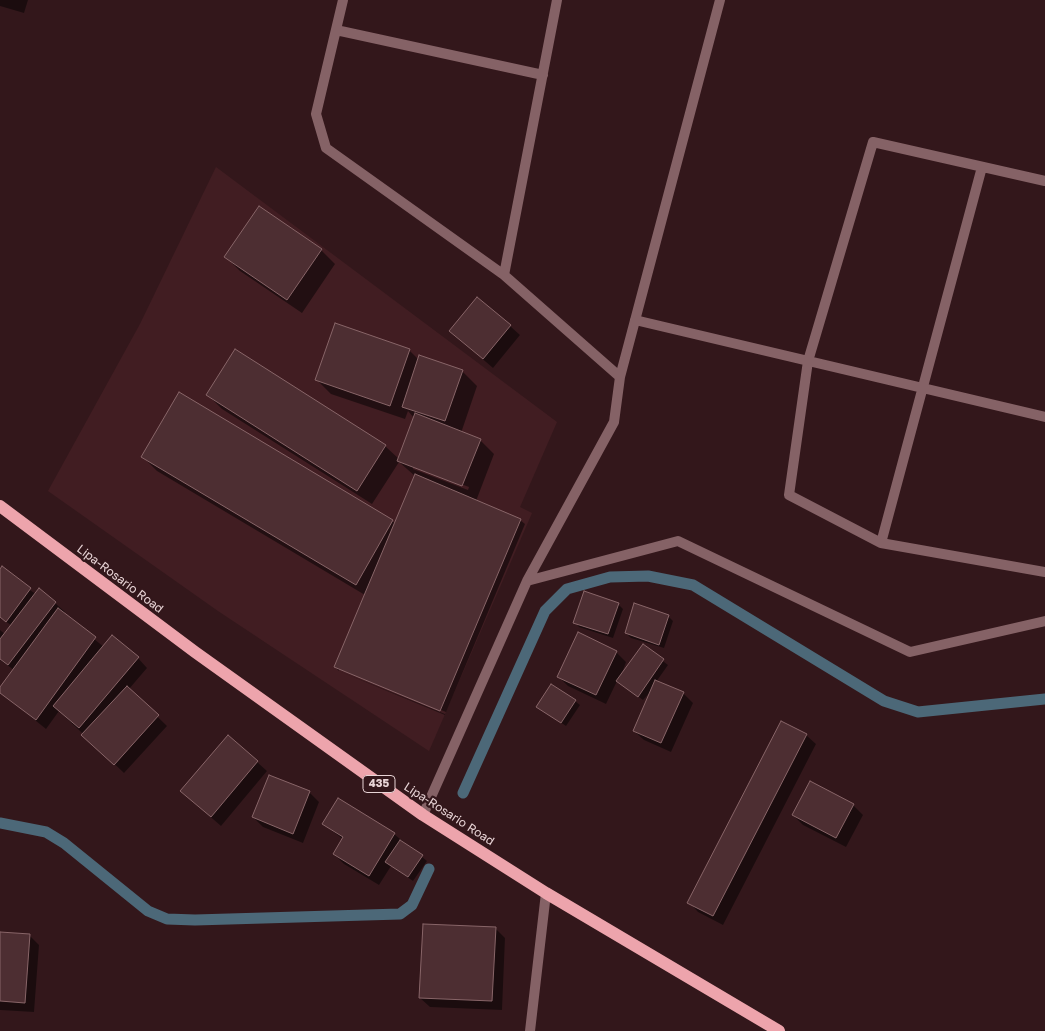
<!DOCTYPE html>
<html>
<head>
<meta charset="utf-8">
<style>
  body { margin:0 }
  canvas { display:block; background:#33171b }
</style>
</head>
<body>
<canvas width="1045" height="1031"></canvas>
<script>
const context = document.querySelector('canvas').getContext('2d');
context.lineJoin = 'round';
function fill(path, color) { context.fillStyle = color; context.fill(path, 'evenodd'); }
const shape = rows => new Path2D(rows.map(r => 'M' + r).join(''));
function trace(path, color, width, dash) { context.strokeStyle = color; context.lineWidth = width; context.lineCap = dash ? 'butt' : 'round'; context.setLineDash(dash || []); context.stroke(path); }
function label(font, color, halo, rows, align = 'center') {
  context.font = font + ' "Golos Text",sans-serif'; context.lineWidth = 4.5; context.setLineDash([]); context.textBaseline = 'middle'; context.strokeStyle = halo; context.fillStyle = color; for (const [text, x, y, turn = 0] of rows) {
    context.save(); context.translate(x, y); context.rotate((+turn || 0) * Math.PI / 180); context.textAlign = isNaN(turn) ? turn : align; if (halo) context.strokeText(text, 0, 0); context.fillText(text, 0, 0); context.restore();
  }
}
fill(shape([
  [216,167,557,422,520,507,532,513,429,751,218,611,48,491,140,324]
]), '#411d22');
fill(shape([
  [0,0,28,0,24,13,0,6],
  [321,250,335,264,302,313,240,271,226,257],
  [510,326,520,335,493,368,450,331],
  [409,350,419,360,462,371,477,386,461,433,480,440,494,454,476,501,520,520,525,524,446,712,339,668,339,671,335,667,365,595,157,471,142,456,179,394,395,523,415,476,399,462,372,504,222,409,208,395,385,446,399,459,414,418,408,411,405,419,331,394,317,380],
  [413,466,469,487,468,490,413,469],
  [0,571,36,594,55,603,65,612,63,614,104,647,138,658,147,668,129,689,167,726,124,773,59,711,46,729,0,692,0,689,14,670,0,660,0,630,5,634,12,626,0,617],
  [618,604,623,609,613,638,579,627,575,622],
  [668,616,673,621,664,648,631,638,626,633],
  [579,634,616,652,626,662,621,676,643,646,668,665,656,682,683,693,693,703,671,752,644,740,634,731,652,690,643,700,617,681,606,704,568,686,558,676],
  [339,671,445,714,445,715],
  [575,701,580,705,566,726,538,707],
  [806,735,816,744,723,925,698,912,689,902],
  [257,762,267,771,221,826,191,800],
  [810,782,853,805,863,815,846,847,803,825,793,815],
  [309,792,319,802,303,843,263,827,253,817],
  [323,824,394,834,427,861,413,881,391,866,379,885,344,864,334,854,343,839],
  [495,928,505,938,502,1010,430,1007,420,998],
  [0,933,29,935,39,945,34,1012,0,1010]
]), '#0007');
trace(shape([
  [463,793,545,611,567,589,610,577,648,576,693,585,884,701,918,712,1045,699],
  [0,823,46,832,64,843,148,911,167,919,195,920,400,914,412,905,429,869]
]), '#4c6878', 11);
const building = shape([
  [259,206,322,249,287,300,224,257,259,206],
  [477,297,511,325,483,359,449,331,477,297],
  [335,323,410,349,390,406,315,380,335,323],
  [235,349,386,445,357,491,206,395,235,349],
  [419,355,463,370,445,421,402,407,419,355],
  [179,392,393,520,356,585,141,457,179,392],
  [415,413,481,439,462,486,397,461,415,413],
  [415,474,521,519,440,711,334,667,415,474],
  [2,566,31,588,6,622,0,617,0,569,2,566],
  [39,588,56,602,8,665,0,659,0,639,39,588],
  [584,591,619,603,608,634,573,623,584,591],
  [634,603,669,615,659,645,625,633,634,603],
  [58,608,96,637,36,720,0,693,0,687,58,608],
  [578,632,617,651,596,695,557,677,578,632],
  [112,635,139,657,79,728,53,706,112,635],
  [643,644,664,659,638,697,616,681,643,644],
  [655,680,684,692,661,743,633,731,655,680],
  [551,684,576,700,561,723,536,707,551,684],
  [127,686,159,715,114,765,81,735,127,686],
  [781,721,807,734,713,916,687,903,781,721],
  [228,735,258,761,211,817,180,791,228,735],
  [269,775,310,791,293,834,252,817,269,775],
  [810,781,854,804,836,838,792,815,810,781],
  [338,798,395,833,369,876,333,854,343,837,322,824,338,798],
  [400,840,423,855,408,877,385,862,400,840],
  [423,924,496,927,492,1001,419,998,423,924],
  [0,932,30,934,25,1003,0,1001,0,932]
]);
fill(building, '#4d2e32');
trace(building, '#886568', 1);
trace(shape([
  [343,0,316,114,326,148,504,275,620,377],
  [336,30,543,75],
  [1045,181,873,142,808,361,789,495,881,543,1045,572],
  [504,275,557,0],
  [635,320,1045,417],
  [881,543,982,167],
  [527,581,678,541,910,652,1045,621],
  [423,815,527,581,614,422,620,377,720,0],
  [530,1031,546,893]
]), '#856266', 10);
trace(shape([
  [0,506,195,652,423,815,546,893,779,1031]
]), '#eda4ac', 12);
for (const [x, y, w] of [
  [379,784,32]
]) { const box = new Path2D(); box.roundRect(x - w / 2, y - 8.5, w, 17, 4); context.fillStyle = '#33171b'; context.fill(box); trace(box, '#e8d4d6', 1); }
label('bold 11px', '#e8d4d6', null, [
  ["435",379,784]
]);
label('12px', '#e8d4d6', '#33171b', [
  ["Lipa-Rosario Road",120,579,37],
  ["Lipa-Rosario Road",449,814,33]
]);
</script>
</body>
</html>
